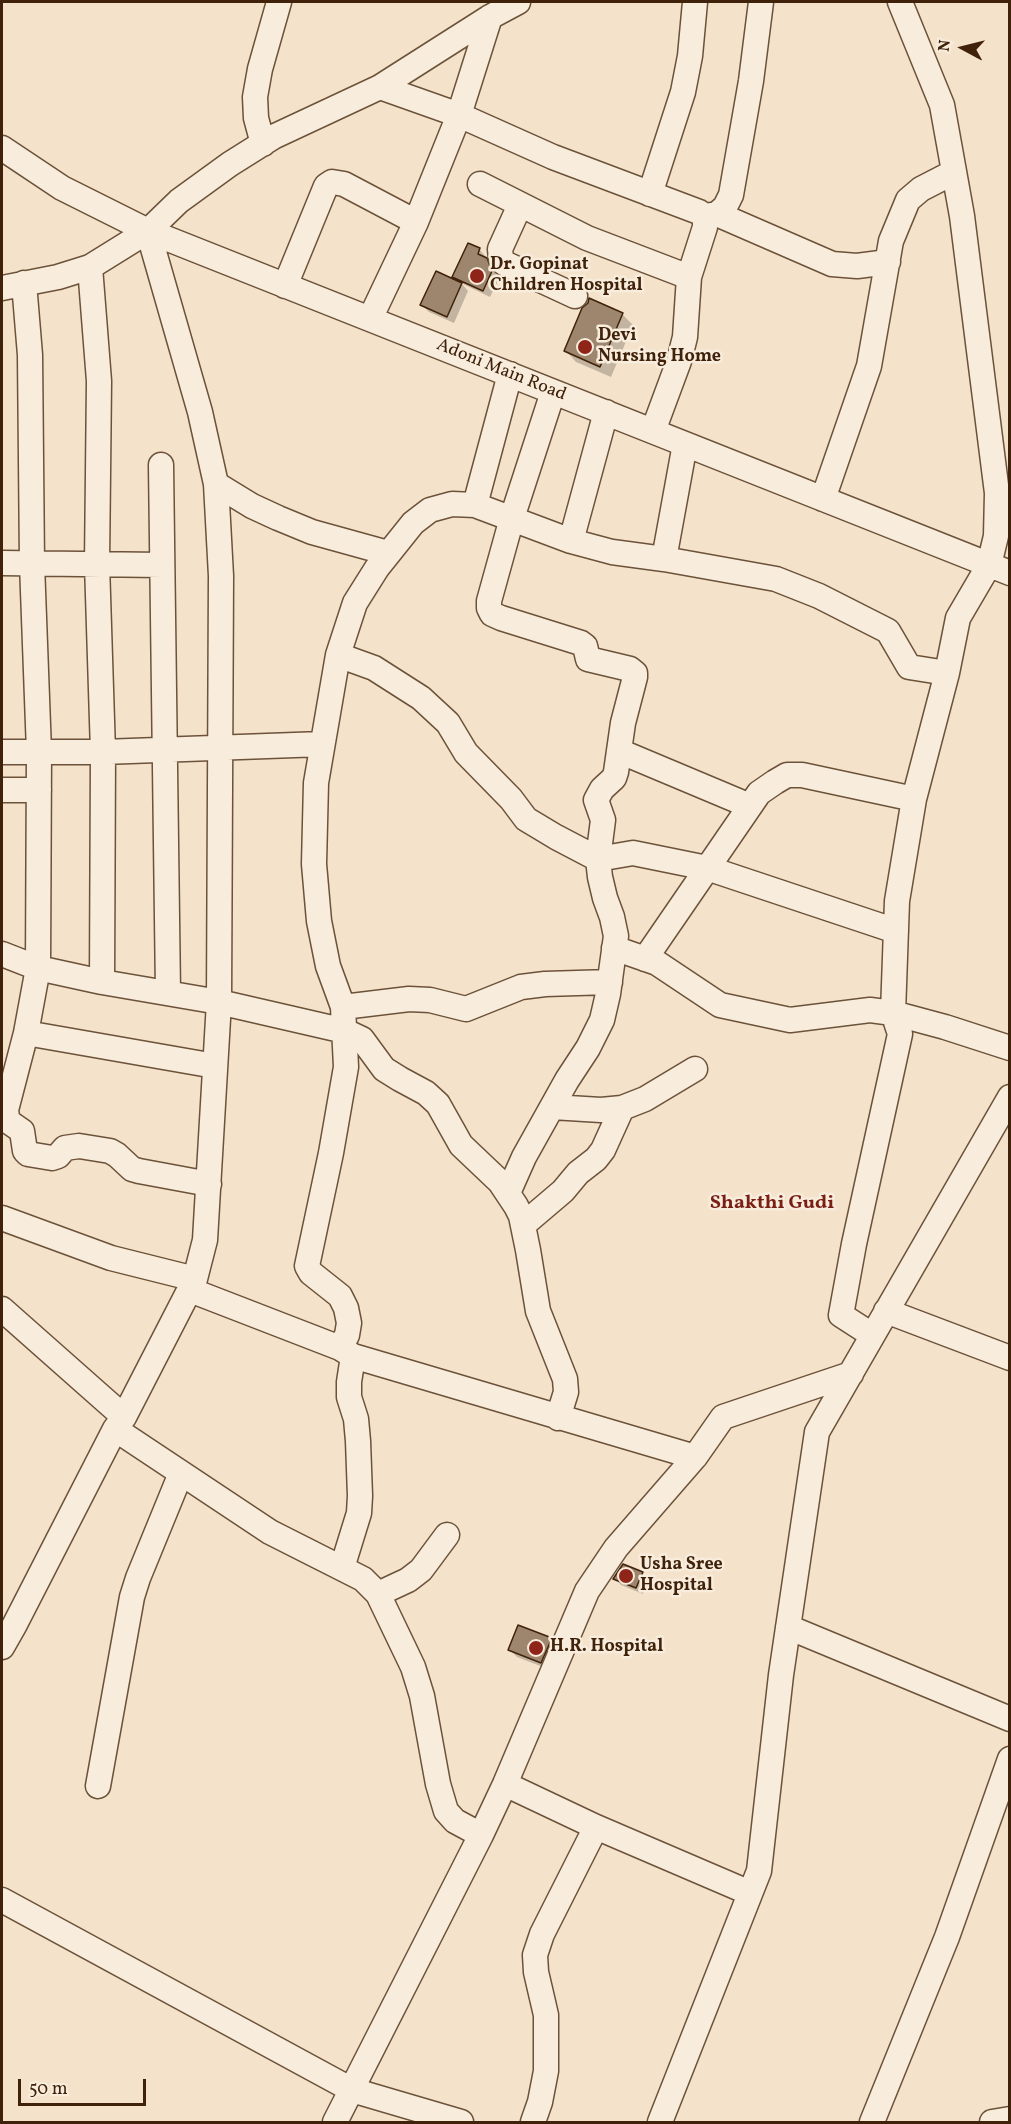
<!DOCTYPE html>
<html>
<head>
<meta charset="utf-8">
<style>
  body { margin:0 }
  #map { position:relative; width:1011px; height:2124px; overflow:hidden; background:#f4e2ca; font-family:Vollkorn,serif }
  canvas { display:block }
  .frame { position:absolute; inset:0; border:3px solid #3f2209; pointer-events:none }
  .north { position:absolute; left:933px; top:18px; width:60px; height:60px; -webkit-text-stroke:4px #f8ecdd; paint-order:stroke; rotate:277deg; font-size:16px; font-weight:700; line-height:24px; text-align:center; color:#3f2209 }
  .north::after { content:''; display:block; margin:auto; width:21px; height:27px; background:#3f2209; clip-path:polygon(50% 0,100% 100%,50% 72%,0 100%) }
  .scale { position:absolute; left:18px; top:2079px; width:128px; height:27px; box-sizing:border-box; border:3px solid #3f2209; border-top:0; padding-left:8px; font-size:18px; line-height:21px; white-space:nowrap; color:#3f2209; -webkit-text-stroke:4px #f8ecdd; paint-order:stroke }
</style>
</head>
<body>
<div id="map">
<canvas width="1011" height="2124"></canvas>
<div class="frame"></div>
<div class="north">N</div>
<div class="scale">50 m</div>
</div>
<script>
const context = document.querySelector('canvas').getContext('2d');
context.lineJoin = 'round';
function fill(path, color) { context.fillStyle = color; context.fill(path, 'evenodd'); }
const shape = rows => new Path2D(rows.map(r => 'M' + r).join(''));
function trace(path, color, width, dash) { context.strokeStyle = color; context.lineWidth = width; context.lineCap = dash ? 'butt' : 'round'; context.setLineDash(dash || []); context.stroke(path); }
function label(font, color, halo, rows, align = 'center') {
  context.font = font + ' Vollkorn,serif'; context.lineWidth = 5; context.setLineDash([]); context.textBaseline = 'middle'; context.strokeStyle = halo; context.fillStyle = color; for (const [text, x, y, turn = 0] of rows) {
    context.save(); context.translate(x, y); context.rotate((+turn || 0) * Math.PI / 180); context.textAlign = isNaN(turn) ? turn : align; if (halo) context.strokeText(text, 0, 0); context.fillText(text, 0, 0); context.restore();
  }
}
fill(shape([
  [469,245,480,250,486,257,485,259,493,267,499,279,490,297,461,283,454,276],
  [436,273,462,284,468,291,454,323,429,312,422,305],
  [622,314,633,325,611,377,576,362,566,351],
  [642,1573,649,1580,643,1594,621,1585,615,1578],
  [551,1639,558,1646,548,1669,517,1657,510,1650]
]), '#0003');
const building = shape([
  [468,243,480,248,478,254,487,258,492,271,483,291,452,277,468,243],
  [436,271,462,283,447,317,420,305,436,271],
  [589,298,623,313,600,367,564,351,582,308,588,303,589,298],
  [623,1564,643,1572,636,1588,613,1579,623,1564],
  [518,1625,552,1638,541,1663,508,1650,518,1625]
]);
fill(building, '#9d866d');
trace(building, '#3f2209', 1.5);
const minor = shape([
  [380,87,459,115,553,157,699,212,705,216,705,227,689,277,685,337,679,361,653,431],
  [263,144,256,118,255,97,260,69,279,2],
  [2,148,62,188,148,231,1010,573],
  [480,184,587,238,689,277],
  [650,194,683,92,690,56,695,2],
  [520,205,500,249,501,259,504,263,575,296],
  [717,214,832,264,857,266,888,262],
  [705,216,717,214,725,207,731,195,751,81,761,2],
  [90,267,99,381,97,564,103,752,102,982],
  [24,283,30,355,32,564,39,752,38,968,26,1033,6,1110,7,1117,9,1122,22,1131,25,1151,28,1154,52,1158,58,1156,65,1148,79,1146,110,1151,117,1155,132,1169,139,1171,209,1184],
  [285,286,326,186,332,182,344,184,416,222],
  [2,288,58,277,90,267,148,231],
  [370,319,416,222,459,115,490,17],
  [161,465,168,993],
  [216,484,252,506,278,518,312,532,388,553],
  [823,499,869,366,891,241,908,200,921,189,954,172],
  [475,505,510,374],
  [571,541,606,412],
  [664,559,776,579,819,596,888,631,909,667,947,673,958,618,989,565,996,536,997,493,962,216,942,105,900,2],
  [2,563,162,565],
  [338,655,374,668,421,698,448,723,466,753,511,799,526,819,556,837,598,859,633,853,707,868,896,931],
  [619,751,750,806],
  [2,752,103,752,322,744],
  [2,790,39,790],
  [614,948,657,963,720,1005,790,1020,870,1010,893,1013,945,1027,1010,1048],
  [2,954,38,968,102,982,219,1002,345,1031,362,1039,384,1069,400,1079,426,1093,438,1104,461,1145,500,1182,516,1206,521,1216,528,1250,538,1311,565,1379,566,1392,558,1418],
  [645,959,759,793,775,782,787,775,802,775,914,799],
  [343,1007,409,999,430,1000,466,1009,521,987,545,984,610,982],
  [26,1033,215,1066],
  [552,1107,601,1110,622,1108,645,1099,695,1069],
  [508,1193,524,1157,567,1080,588,1048,602,1020,608,994,616,936,612,917,605,898,600,877,598,859,603,820,596,800,602,789,614,778,616,772,623,723,635,677,635,673,630,669,588,659,585,646,581,643,501,618,492,614,489,608,489,601,512,518,553,392],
  [2,1218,111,1258,195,1279],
  [523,1225,563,1191,578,1173,596,1159,603,1150,622,1108],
  [190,1290,340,1348,353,1356,695,1457],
  [2,1309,124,1417],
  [886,1311,1010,1358],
  [872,1335,841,1315,854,1244,900,1034,893,1013,897,901,914,799,947,673],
  [340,1348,347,1335,349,1323,346,1308,340,1296,311,1273,307,1266,331,1153,346,1067,343,1007,328,966,319,921,314,864,316,783,338,655,355,603,377,568,413,523,430,510,452,504,475,505,571,541,612,552,664,559,685,444],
  [115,1429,270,1532,363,1579,378,1594,413,1667,422,1696,438,1784,446,1811,455,1821,481,1835],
  [342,1568,359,1513,360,1496,358,1441,356,1419,349,1397,349,1382,353,1356],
  [378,1594,408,1580,421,1570,447,1535],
  [788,1627,1010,1719],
  [2,1647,14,1626,115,1429,124,1417,195,1279,205,1240,219,1002,221,576,216,484,200,412,148,231,179,201,230,164,273,137,380,87,490,17,518,2],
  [505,1784,596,1827,750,1893],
  [98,1786,132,1597,138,1578,181,1473],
  [2,1900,352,2090,461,2122],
  [335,2122,481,1835,505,1784,587,1591,616,1548,695,1457,723,1417,851,1374],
  [533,2122,540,2102,546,2071,546,2015,536,1972,535,1955,542,1934,596,1827],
  [660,2122,759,1871,781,1675,817,1432,1010,1097],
  [872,2122,947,1937,1010,1759],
  [992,2122,1010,2119]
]);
trace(minor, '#6c5239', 27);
trace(minor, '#f8ecdd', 24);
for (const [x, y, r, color] of [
  [477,276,8,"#8f2418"],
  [585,347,8,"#8f2418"],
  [626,1576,8,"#8f2418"],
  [536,1648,8,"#8f2418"]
]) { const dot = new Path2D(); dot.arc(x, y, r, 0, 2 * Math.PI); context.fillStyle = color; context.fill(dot); trace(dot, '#f8ecdd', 2); }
label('bold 18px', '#3f2209', '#f8ecdd', [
  ["Dr. Gopinat",490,266],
  ["Children Hospital",490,287],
  ["Devi",598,337],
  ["Nursing Home",598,358],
  ["Usha Sree",640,1566],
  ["Hospital",640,1587],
  ["H.R. Hospital",550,1648]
], 'left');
label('18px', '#3f2209', '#f8ecdd', [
  ["Adoni Main Road",501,371,22]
]);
label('bold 20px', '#7a1f14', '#f8ecdd', [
  ["Shakthi Gudi",772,1204]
]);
</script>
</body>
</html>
